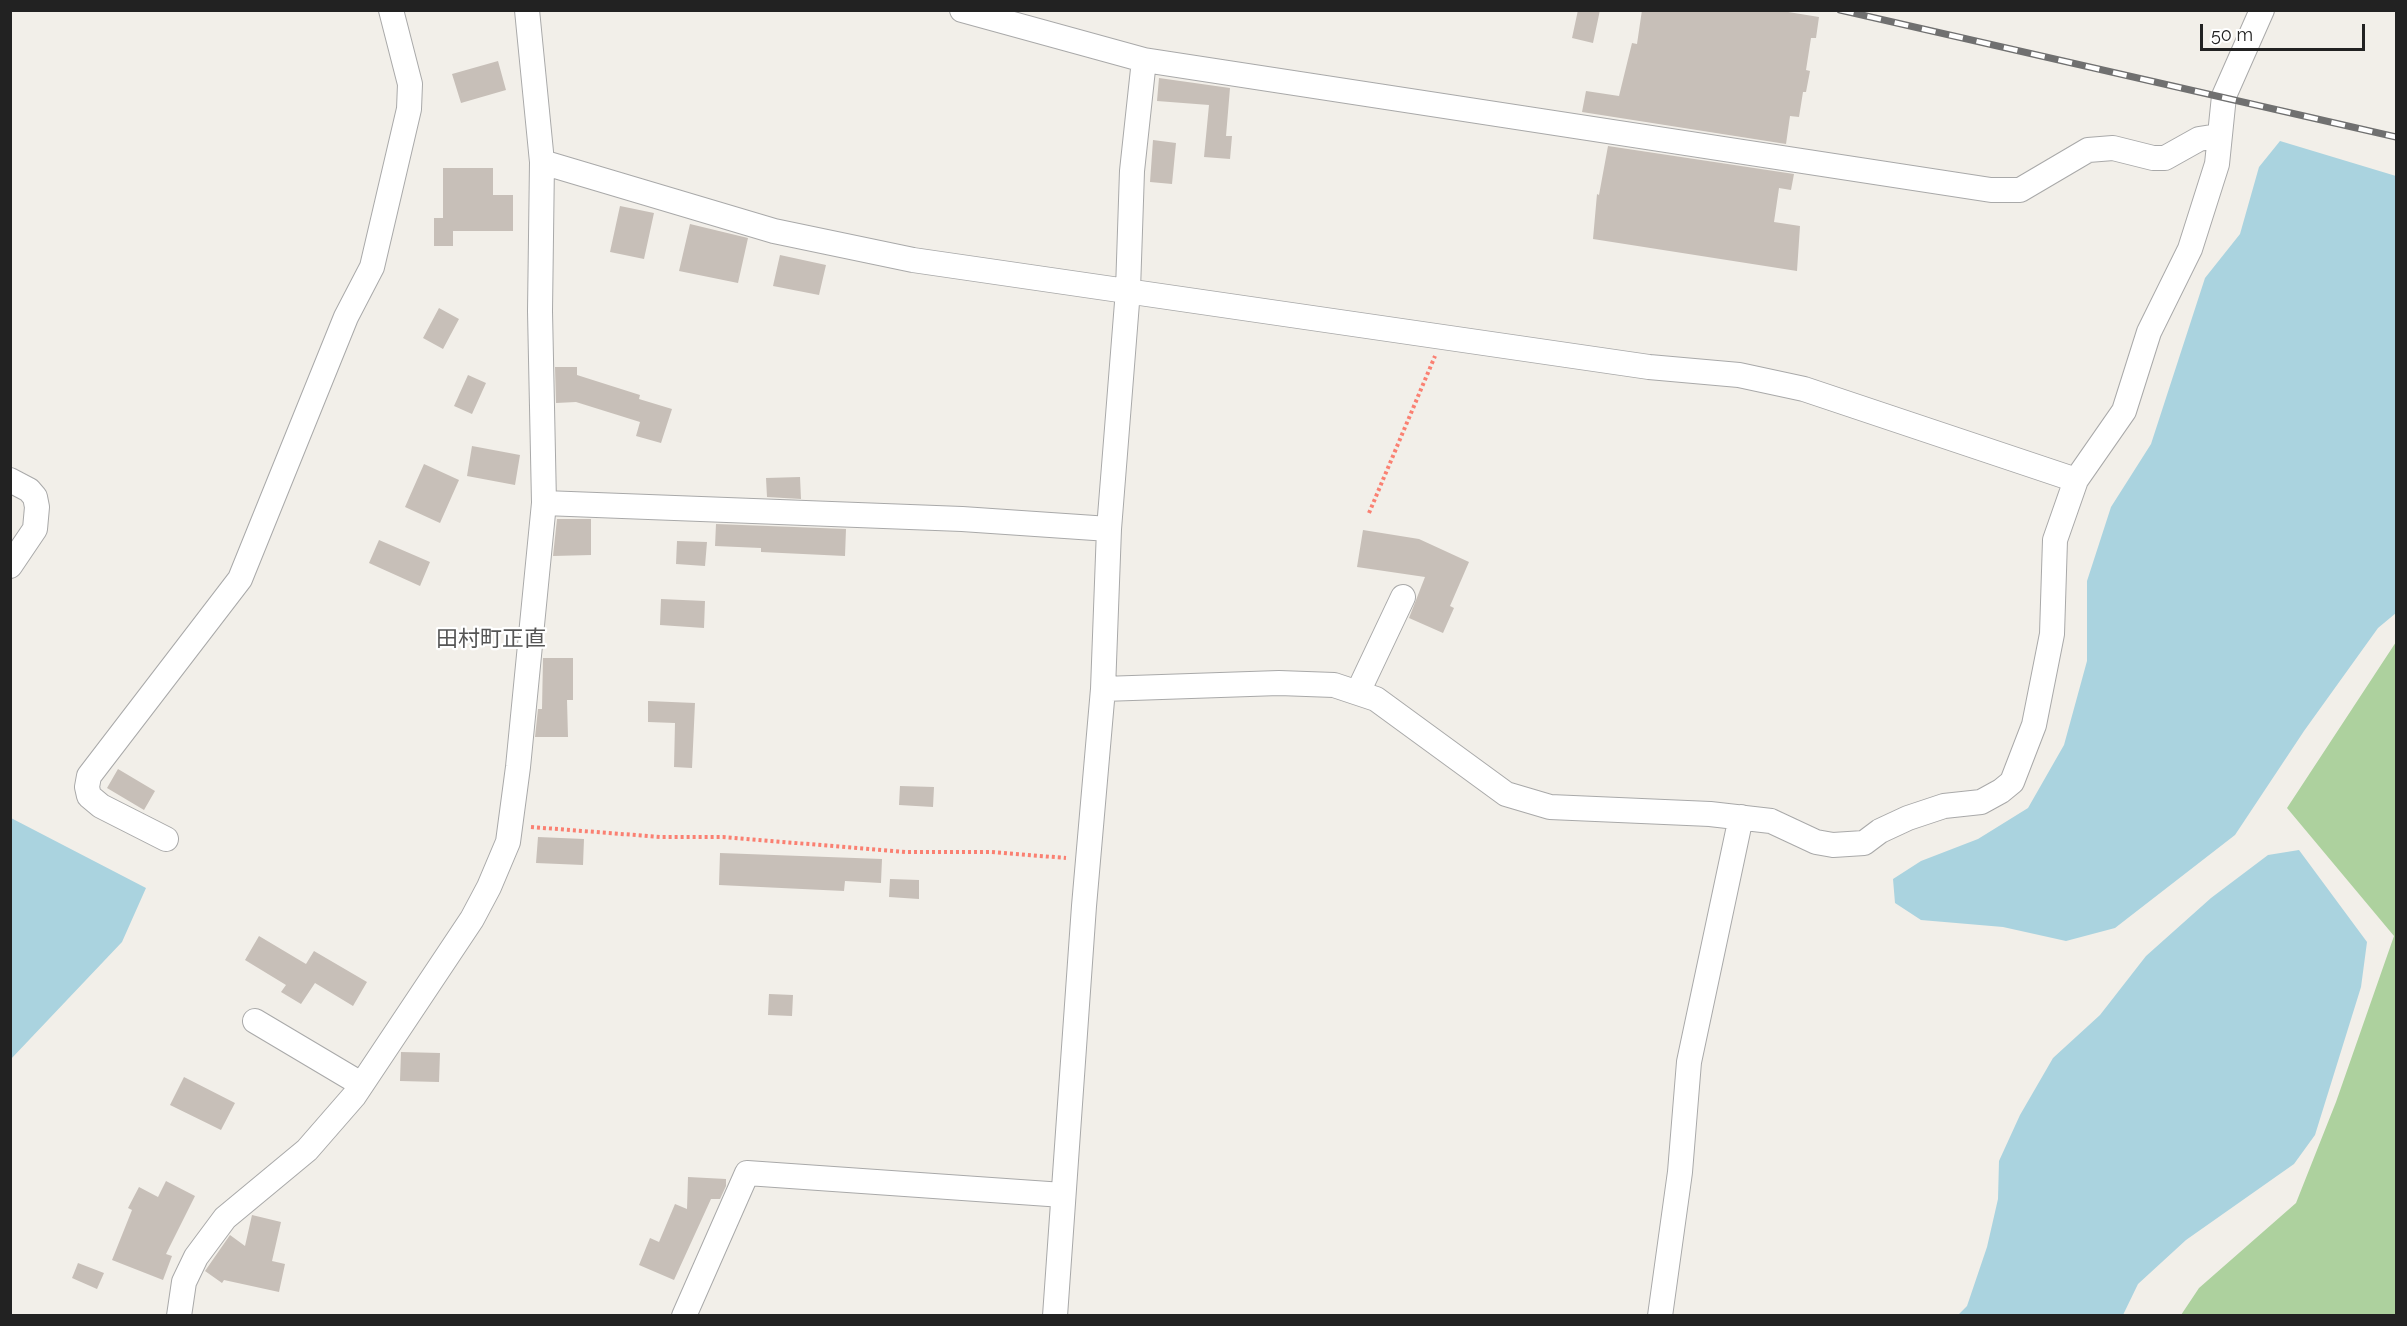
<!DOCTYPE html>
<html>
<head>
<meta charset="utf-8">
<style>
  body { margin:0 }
  #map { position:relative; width:2407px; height:1326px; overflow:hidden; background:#f2efe9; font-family:Raleway,sans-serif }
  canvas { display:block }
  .frame { position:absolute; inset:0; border:12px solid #222; pointer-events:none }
  .scale { position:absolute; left:2200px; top:24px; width:165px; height:27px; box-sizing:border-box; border:3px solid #222; border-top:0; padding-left:8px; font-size:18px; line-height:21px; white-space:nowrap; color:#222; -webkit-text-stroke:4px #fff; paint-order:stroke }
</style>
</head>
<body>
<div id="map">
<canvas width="2407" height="1326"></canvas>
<div class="frame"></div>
<div class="scale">50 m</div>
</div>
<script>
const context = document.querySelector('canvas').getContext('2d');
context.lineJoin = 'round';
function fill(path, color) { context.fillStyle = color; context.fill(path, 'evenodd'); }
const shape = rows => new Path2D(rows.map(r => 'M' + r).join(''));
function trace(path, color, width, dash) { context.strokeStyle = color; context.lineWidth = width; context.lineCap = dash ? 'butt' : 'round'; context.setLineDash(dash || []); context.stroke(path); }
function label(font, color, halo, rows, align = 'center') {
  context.font = font + ' Raleway,"Noto Sans JP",sans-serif'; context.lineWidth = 4.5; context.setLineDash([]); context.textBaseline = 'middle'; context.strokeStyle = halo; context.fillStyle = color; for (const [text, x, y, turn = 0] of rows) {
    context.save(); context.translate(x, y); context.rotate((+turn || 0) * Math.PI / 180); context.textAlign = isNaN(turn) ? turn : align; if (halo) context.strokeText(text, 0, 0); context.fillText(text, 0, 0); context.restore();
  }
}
fill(shape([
  [2396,642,2396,1315,2181,1315,2199,1288,2296,1203,2336,1102,2394,936,2287,808]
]), '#add19e');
fill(shape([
  [2280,141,2396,176,2396,613,2378,628,2304,731,2235,835,2115,928,2066,941,2003,927,1921,920,1895,903,1893,879,1921,861,1978,839,2028,808,2064,745,2087,661,2087,581,2111,507,2151,444,2205,278,2240,234,2259,167],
  [11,818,146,888,122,942,11,1059],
  [2299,850,2367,942,2361,987,2315,1135,2294,1164,2186,1240,2138,1284,2123,1315,1958,1315,1967,1306,1987,1247,1998,1199,1999,1161,2020,1115,2053,1058,2100,1015,2146,956,2211,898,2268,855]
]), '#aad3df');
fill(shape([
  [1578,10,1600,10,1593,43,1572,38],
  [1642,10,1776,10,1819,17,1816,38,1811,38,1806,70,1810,71,1806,92,1803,92,1799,117,1790,116,1786,144,1582,112,1586,91,1619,96,1632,43,1637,44],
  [498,61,506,90,461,103,452,74],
  [1159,78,1230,88,1226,136,1232,136,1230,159,1204,157,1209,105,1157,101],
  [1153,140,1176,143,1172,184,1150,182],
  [1608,146,1794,174,1791,190,1779,188,1774,222,1800,226,1797,271,1593,239,1597,194,1599,195],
  [443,168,493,168,493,195,513,195,513,231,453,231,453,246,434,246,434,218,443,218],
  [620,206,654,213,644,259,610,252],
  [690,224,748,238,738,283,679,271],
  [780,255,826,265,819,295,773,286],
  [439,308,459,319,443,349,423,338],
  [555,367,577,367,577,375,640,395,639,399,672,409,661,443,636,436,640,422,576,402,556,403],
  [468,375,486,383,472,414,454,406],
  [472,446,520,455,515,485,467,476],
  [424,464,459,480,440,523,405,507],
  [800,477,801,499,767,497,766,478],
  [557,519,591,519,591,555,553,556],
  [716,524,846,529,845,556,761,552,761,548,715,546],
  [1363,530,1419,539,1469,562,1450,606,1454,608,1443,633,1409,618,1425,577,1357,567],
  [379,540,430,562,420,586,369,563],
  [677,541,707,542,705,566,676,564],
  [661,599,705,601,704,628,660,625],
  [543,658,573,658,573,700,567,700,568,737,535,737,538,709,542,709],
  [648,701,695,703,692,768,674,767,675,723,648,722],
  [118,769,155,791,144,810,107,788],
  [900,786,934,787,933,807,899,805],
  [538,837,584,839,583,865,536,863],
  [720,853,882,859,881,883,845,881,844,891,719,885],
  [890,879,919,880,919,899,889,897],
  [259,936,306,964,314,951,367,982,353,1006,315,983,301,1004,281,992,286,985,245,960],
  [769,994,793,995,792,1016,768,1015],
  [401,1052,440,1053,439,1082,400,1081],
  [184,1077,235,1103,221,1130,170,1105],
  [688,1177,726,1179,726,1186,720,1199,711,1199,674,1280,639,1265,650,1238,659,1242,675,1204,687,1209],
  [166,1181,195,1196,166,1254,172,1256,163,1280,112,1260,132,1210,128,1208,139,1187,158,1197],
  [252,1215,281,1222,272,1261,285,1264,279,1292,224,1280,222,1283,205,1271,230,1235,245,1246],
  [78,1263,104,1273,97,1289,72,1278]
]), '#c7bfb8');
const street = shape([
  [962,10,1144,60,1132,171,1128,290,1109,529,1103,689,1084,906,1055,1316],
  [1144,60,1991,190,2020,190,2088,150,2113,148,2153,158,2165,158,2199,139,2218,136],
  [542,162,774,231,913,260,1649,367,1739,375,1804,389,2076,480],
  [10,480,29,490,35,497,37,507,35,529,10,566],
  [544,503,962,519,1109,529],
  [1103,689,1279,683,1334,685,1376,699,1506,794,1550,807,1710,814,1771,821,1816,842,1833,845,1864,843,1880,831,1908,818,1944,806,1981,802,2001,791,2012,782,2034,725,2052,634,2055,540,2076,480,2124,411,2149,332,2190,249,2217,164,2224,96,2262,10],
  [1358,692,1403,597],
  [166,839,101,806,89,796,87,787,89,776,240,579,346,317,372,267,409,109,410,84,391,10],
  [255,1021,361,1084],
  [179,1316,184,1282,196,1257,225,1218,307,1150,354,1096,472,919,489,887,508,842,518,767,544,503,540,311,542,162,527,10],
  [684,1316,747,1173,1063,1195],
  [1660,1316,1680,1172,1689,1062,1741,817]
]);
trace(street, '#a9a9a9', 26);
trace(shape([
  [1369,513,1435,356],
  [531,827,661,837,723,837,905,852,991,852,1066,858]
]), '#fa8072', 4, [3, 3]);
trace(street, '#fff', 24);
const rail = shape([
  [1840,10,2396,137]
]);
trace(rail, '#707070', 7);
trace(rail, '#fff', 4.5, [14]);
label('22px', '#555', '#fff', [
  ["田村町正直",491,639]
]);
</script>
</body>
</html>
